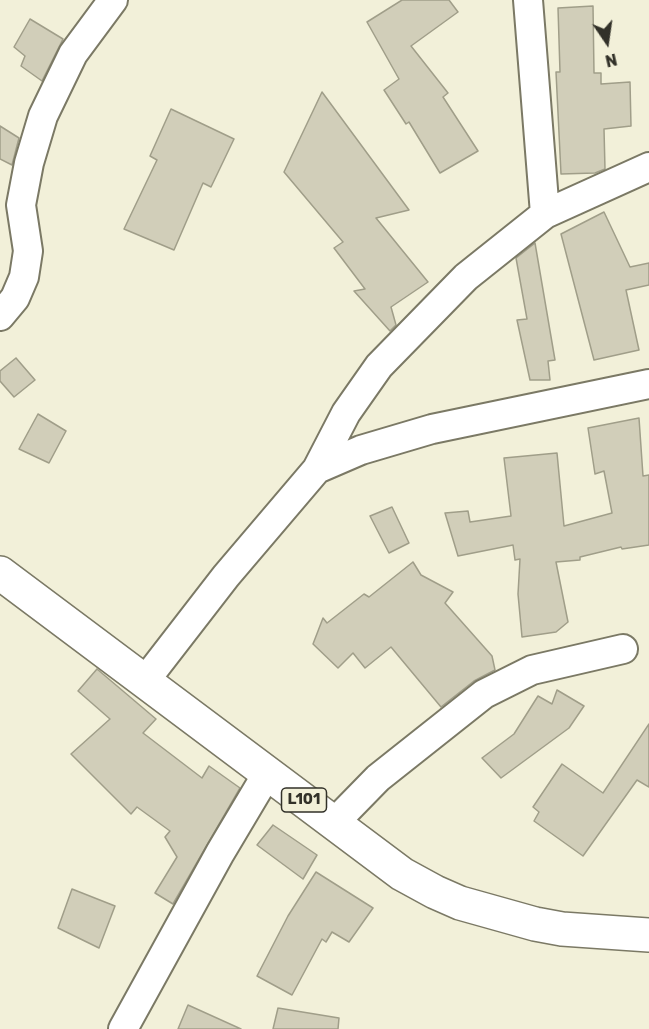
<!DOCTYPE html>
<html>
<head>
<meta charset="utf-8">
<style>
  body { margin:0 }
  #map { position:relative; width:649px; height:1029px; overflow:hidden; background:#f2f0d9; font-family:Rubik,sans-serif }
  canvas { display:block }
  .north { position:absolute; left:577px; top:12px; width:60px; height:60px; -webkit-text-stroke:4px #f2f0d9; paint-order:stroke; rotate:167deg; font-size:16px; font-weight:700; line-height:24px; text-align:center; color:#323129 }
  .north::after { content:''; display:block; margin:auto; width:21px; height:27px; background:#323129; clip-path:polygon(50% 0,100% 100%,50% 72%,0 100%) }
</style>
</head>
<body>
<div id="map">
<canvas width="649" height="1029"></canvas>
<div class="north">N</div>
</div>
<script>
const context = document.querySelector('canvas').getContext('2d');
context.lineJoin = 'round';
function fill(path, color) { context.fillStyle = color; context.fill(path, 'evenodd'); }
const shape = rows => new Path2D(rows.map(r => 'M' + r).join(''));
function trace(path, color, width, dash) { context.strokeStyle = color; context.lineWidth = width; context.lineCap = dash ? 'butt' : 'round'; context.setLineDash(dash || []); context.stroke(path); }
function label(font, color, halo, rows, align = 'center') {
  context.font = font + ' Rubik,sans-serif'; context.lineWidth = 5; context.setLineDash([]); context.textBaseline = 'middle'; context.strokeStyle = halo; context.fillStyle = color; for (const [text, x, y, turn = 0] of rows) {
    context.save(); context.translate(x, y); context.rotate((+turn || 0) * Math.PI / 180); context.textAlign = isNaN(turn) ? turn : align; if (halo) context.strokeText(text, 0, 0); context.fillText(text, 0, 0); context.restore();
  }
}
const building = shape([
  [402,0,449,0,458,12,411,46,448,93,443,97,478,151,440,173,409,122,406,124,384,90,399,79,367,22,402,0],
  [593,6,594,73,601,73,601,84,630,82,631,126,604,129,605,169,595,173,561,174,556,72,560,72,558,8,593,6],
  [30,19,63,39,42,81,21,66,25,56,14,47,30,19],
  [322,92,409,210,376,218,428,282,391,307,396,325,390,331,354,291,365,289,334,248,343,242,284,172,322,92],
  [171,109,234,139,211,187,203,183,174,250,124,229,157,160,150,156,171,109],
  [0,126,19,138,12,165,0,159,0,126],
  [604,212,630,267,649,263,649,285,626,290,639,350,594,360,561,234,604,212],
  [535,243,555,360,548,361,550,380,530,380,517,320,527,319,516,258,535,243],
  [16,358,35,380,14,397,0,381,0,371,16,358],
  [38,414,66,431,49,463,19,449,38,414],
  [639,418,643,476,649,475,649,545,622,549,621,547,580,557,580,560,556,562,568,622,556,632,522,637,518,594,520,559,515,560,513,545,458,556,445,513,468,511,470,522,511,516,504,458,557,453,564,526,612,513,604,471,595,474,588,428,639,418],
  [392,507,409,543,389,553,370,516,392,507],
  [413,562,421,575,453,592,445,603,492,656,495,670,474,681,441,707,391,647,365,668,353,653,338,668,313,644,323,618,327,623,364,594,369,597,413,562],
  [97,669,156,719,143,733,202,778,209,766,240,788,173,904,155,893,177,857,165,837,170,831,137,807,131,814,71,754,110,719,78,691,97,669],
  [557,690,584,706,569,728,501,778,482,758,514,734,538,696,552,704,557,690],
  [649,724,649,787,637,780,583,856,534,821,539,812,533,807,562,764,603,793,649,724],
  [273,825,317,855,303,879,257,845,273,825],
  [316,872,373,908,349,942,332,932,326,942,322,939,292,995,257,976,288,916,316,872],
  [72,889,115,906,99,948,58,928,72,889],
  [188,1005,241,1029,178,1029,188,1005],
  [278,1008,339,1018,338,1029,273,1029,278,1008]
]);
fill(building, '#d1ceb9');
trace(building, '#a09e89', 1.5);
const street = shape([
  [528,0,545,214],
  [0,316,15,298,24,277,28,251,21,205,29,163,43,116,73,54,113,0],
  [317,469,346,413,379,366,466,277,545,214,649,167],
  [144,682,226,576,317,469,361,450,432,429,649,384],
  [335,822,378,778,484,694,532,670,623,649],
  [123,1029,220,853,267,774]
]);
const primary = shape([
  [0,573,402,874,435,892,460,903,535,924,562,929,649,935]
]);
trace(street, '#7b7965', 32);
trace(primary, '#7b7965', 36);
trace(street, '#fff', 28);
trace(primary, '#fff', 33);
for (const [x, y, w] of [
  [304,800,45]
]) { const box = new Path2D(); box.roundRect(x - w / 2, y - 12, w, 24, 4.5); context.fillStyle = '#f2f0d9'; context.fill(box); trace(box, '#323129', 1.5); }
label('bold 15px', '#323129', null, [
  ["L101",304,800]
]);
</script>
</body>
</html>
